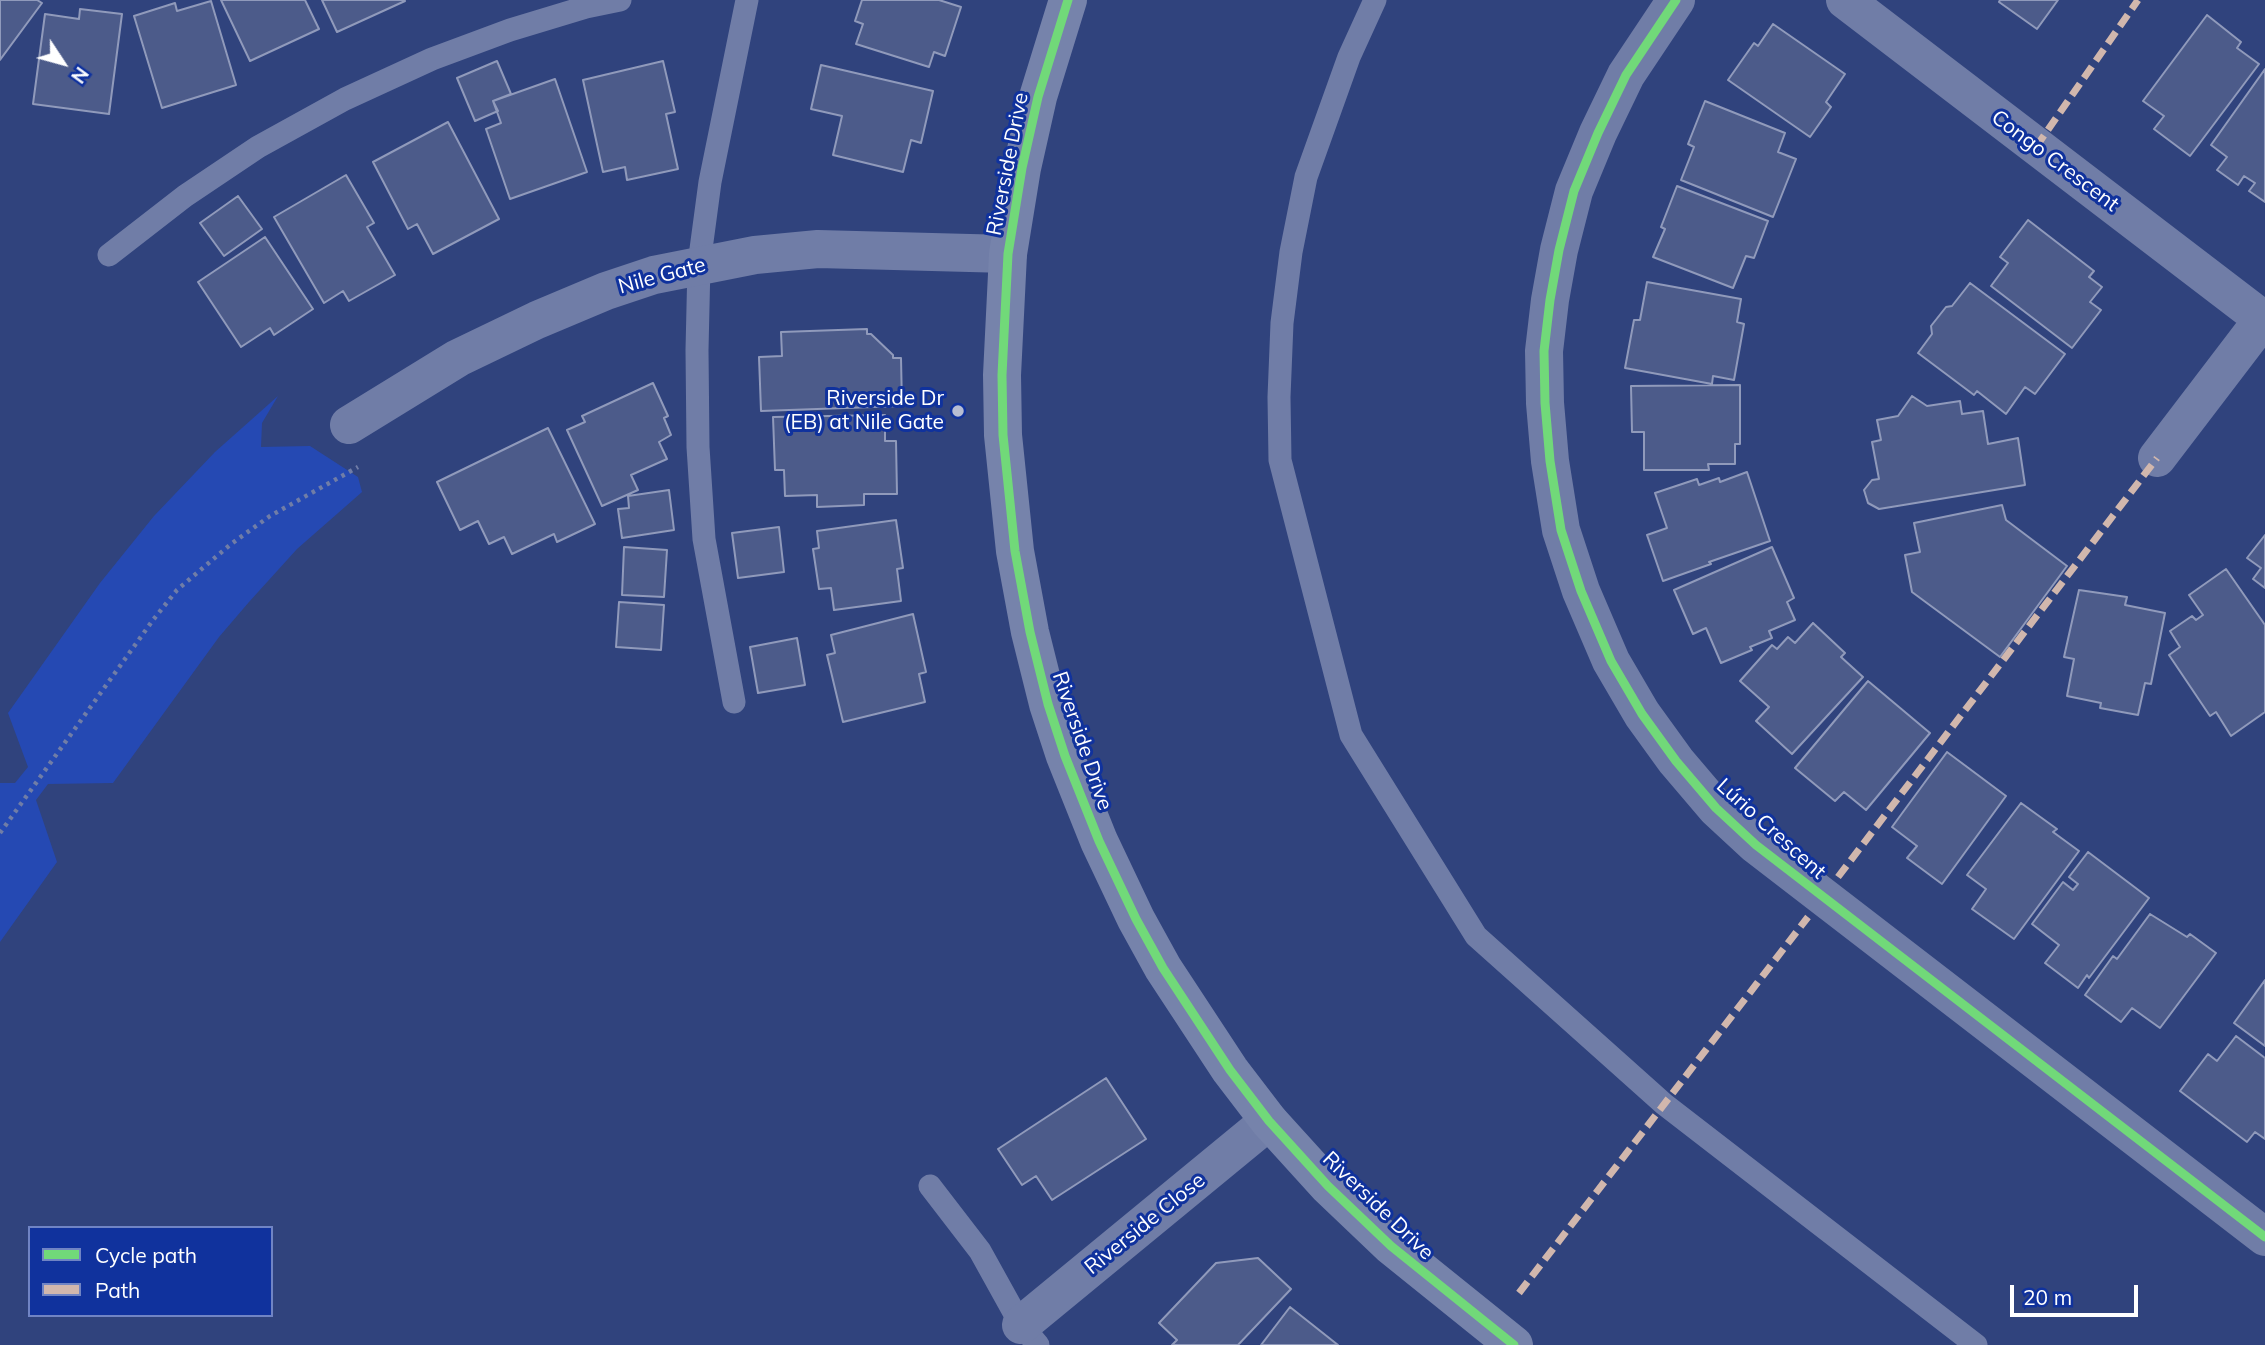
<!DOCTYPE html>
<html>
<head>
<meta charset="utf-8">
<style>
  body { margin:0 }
  #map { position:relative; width:2265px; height:1345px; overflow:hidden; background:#30437d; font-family:Mulish,sans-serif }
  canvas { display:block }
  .legend { position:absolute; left:28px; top:1226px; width:245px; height:91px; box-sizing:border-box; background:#10329d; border:2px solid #7084c4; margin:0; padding:9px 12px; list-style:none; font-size:21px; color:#fff }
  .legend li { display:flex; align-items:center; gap:14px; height:35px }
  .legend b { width:35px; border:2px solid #7084c4 }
  .north { position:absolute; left:28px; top:28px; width:70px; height:70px; -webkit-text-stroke:5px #10329d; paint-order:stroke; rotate:126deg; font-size:19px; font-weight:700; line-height:28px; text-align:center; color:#fff }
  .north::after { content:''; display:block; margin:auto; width:24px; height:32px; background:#fff; clip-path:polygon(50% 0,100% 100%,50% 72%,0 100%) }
  .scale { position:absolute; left:2010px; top:1285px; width:128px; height:32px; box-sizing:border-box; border:4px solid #fff; border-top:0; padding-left:9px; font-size:21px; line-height:24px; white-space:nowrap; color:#fff; -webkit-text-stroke:5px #10329d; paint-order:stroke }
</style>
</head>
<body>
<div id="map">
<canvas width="2265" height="1345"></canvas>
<ul class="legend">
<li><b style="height:9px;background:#71d979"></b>Cycle path</li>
<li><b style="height:9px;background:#d1b7ad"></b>Path</li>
</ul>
<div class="north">N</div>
<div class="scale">20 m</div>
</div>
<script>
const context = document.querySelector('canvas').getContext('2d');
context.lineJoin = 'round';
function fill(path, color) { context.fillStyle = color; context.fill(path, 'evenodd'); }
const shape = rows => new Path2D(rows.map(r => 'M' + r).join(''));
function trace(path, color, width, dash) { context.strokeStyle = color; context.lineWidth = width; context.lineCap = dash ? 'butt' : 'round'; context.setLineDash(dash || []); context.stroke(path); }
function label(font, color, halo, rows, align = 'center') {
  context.font = font + ' Mulish,sans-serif'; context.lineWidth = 6; context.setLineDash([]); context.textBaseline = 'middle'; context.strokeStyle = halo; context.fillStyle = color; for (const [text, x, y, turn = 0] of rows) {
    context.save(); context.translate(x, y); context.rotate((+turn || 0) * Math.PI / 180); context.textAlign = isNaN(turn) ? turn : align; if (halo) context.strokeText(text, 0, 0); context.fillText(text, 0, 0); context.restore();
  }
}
fill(shape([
  [278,396,262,423,261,447,310,446,358,477,362,492,297,549,249,602,219,637,113,783,48,784,36,800,57,862,0,942,0,783,15,783,28,767,8,713,100,583,154,516,215,452]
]), '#2549b3');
const building = shape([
  [0,0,37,0,42,3,0,60,0,0],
  [221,0,305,0,319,29,250,61,221,0],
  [322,0,404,0,405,1,337,32,322,0],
  [862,0,939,0,961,7,945,56,934,52,929,67,856,44,863,24,855,21,862,0],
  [2000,0,2058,0,2037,29,1999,2,2000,0],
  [211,1,236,85,162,108,134,16,175,3,177,11,211,1],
  [80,9,122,14,109,114,33,104,45,14,79,19,80,9],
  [2207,15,2241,42,2237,48,2259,64,2190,156,2154,129,2164,116,2143,101,2207,15],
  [1773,24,1845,74,1826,102,1831,107,1810,137,1728,80,1754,43,1758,46,1773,24],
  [497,61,511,94,493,101,498,111,475,121,457,78,497,61],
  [663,61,675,112,666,114,678,169,627,180,625,167,603,172,583,80,663,61],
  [821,65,933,91,921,143,911,140,903,172,833,155,842,116,811,109,821,65],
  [2265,69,2265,202,2249,191,2255,183,2244,176,2238,185,2217,170,2227,157,2211,145,2265,69],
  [555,79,587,172,510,199,486,129,501,123,493,101,555,79],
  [1705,101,1785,133,1778,152,1796,159,1773,217,1681,180,1694,147,1688,144,1705,101],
  [448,122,499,219,433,254,417,224,408,229,373,162,448,122],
  [346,175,374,223,367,227,395,275,349,301,343,291,324,303,274,217,346,175],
  [1677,186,1768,221,1754,258,1746,256,1733,288,1653,257,1665,229,1661,227,1677,186],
  [238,196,262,229,224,256,200,223,238,196],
  [2028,220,2094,271,2089,277,2102,287,2090,302,2101,310,2072,348,1991,286,2008,263,2000,257,2028,220],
  [265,237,313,309,274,335,270,328,241,347,198,282,265,237],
  [1647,282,1741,299,1737,322,1744,324,1734,380,1713,376,1712,384,1625,368,1634,320,1640,320,1647,282],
  [1970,283,2065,354,2035,394,2025,387,2006,414,1977,391,1974,395,1918,353,1932,334,1931,326,1946,307,1952,306,1970,283],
  [867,329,867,334,871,334,893,355,893,358,901,358,902,406,761,411,759,357,782,356,781,332,867,329],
  [653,383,668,416,664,418,671,435,659,442,667,459,631,475,638,490,602,506,567,430,585,422,582,416,653,383],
  [1740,385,1740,444,1735,444,1735,464,1708,464,1709,470,1644,470,1644,432,1632,432,1631,386,1740,385],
  [1912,396,1927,406,1960,401,1962,414,1983,411,1988,444,2018,438,2025,485,1879,509,1868,503,1864,490,1872,480,1879,479,1872,442,1881,440,1877,420,1898,416,1912,396],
  [885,415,885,441,896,441,897,494,864,494,864,505,817,507,817,495,785,496,784,470,775,470,773,417,885,415],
  [548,428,595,524,557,542,554,534,512,554,504,537,489,544,478,521,460,530,437,482,548,428],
  [1747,472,1770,541,1709,562,1711,564,1663,581,1647,535,1667,528,1655,493,1697,479,1699,485,1719,478,1720,482,1747,472],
  [669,490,674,530,622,538,618,509,629,508,628,496,669,490],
  [2002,505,2006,520,2067,566,2000,657,1912,592,1905,555,1920,552,1914,523,2002,505],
  [896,520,903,568,897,569,901,601,834,610,831,588,819,589,813,549,819,548,817,531,896,520],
  [779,527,784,572,738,578,732,533,779,527],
  [2265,535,2265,588,2253,579,2261,568,2247,558,2265,535],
  [624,547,667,550,664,597,622,595,624,547],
  [1772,547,1794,598,1787,602,1795,620,1769,631,1772,638,1750,647,1752,650,1721,663,1706,628,1693,634,1674,590,1772,547],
  [2226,569,2265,625,2265,712,2231,736,2216,712,2210,716,2169,655,2180,647,2170,631,2192,616,2196,620,2203,615,2189,595,2226,569],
  [2079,590,2127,597,2125,605,2165,613,2151,684,2145,683,2138,715,2100,708,2101,703,2067,696,2074,659,2064,657,2079,590],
  [619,602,664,605,661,650,616,647,619,602],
  [913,614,926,672,919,674,925,702,843,722,827,655,835,653,831,635,913,614],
  [1813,623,1845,653,1841,657,1863,677,1792,754,1756,721,1769,707,1740,681,1772,645,1777,649,1788,637,1795,643,1813,623],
  [797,638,805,685,758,693,750,647,797,638],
  [1868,681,1930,733,1866,810,1844,792,1835,801,1795,768,1868,681],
  [1947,752,2006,796,1942,884,1907,858,1917,846,1892,827,1947,752],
  [2021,803,2057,829,2053,832,2079,851,2014,939,1972,909,1986,889,1967,875,2021,803],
  [2088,852,2149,898,2089,978,2087,975,2078,988,2045,963,2059,945,2032,924,2063,882,2073,890,2078,884,2069,877,2088,852],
  [2150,914,2187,937,2190,934,2216,953,2160,1028,2132,1008,2121,1022,2085,995,2113,956,2117,959,2150,914],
  [2265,980,2265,1046,2234,1023,2265,980],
  [2236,1036,2265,1058,2265,1139,2255,1132,2247,1142,2180,1091,2208,1054,2217,1061,2236,1036],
  [1106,1078,1146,1139,1052,1200,1036,1176,1022,1185,998,1149,1106,1078],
  [1258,1258,1291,1289,1238,1345,1172,1345,1177,1340,1159,1323,1216,1263,1258,1258],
  [1290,1307,1338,1345,1261,1345,1290,1307]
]);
fill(building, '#4c5b8a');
trace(building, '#909abb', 2);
trace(shape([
  [0,833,153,620,177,590,231,544,270,516,358,467]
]), '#707da7', 4.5, [3.5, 5]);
trace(shape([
  [1375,0,1349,57,1306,177,1291,252,1282,323,1279,397,1280,460,1351,735,1476,936,1664,1104,1976,1345],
  [109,255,185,196,258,147,345,99,432,59,510,30,586,7,620,0],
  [734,702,704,539,698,447,697,350,699,264,710,182,747,0],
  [930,1186,980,1251,1021,1325,1038,1345]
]), '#707da7', 23);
trace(shape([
  [1676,0,1626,75,1598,133,1574,191,1559,250,1550,300,1544,351,1545,403,1550,461,1561,530,1581,591,1611,661,1642,714,1676,761,1716,808,1756,845,2265,1237],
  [1845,0,2265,321],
  [349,425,458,358,537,320,606,291,654,275,755,255,818,249,1008,254],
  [2157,458,2263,319],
  [1021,1325,1269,1121]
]), '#707da7', 38);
trace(shape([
  [1068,0,1038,97,1022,168,1008,254,1002,375,1003,435,1015,551,1030,632,1048,704,1065,756,1099,841,1136,919,1163,968,1230,1070,1269,1121,1328,1186,1391,1246,1514,1345]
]), '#7683ab', 38);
trace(shape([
  [2036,147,2138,0],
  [1838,877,2157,458],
  [1519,1293,1808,917]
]), '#d1b7ad', 7, [14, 7]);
trace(shape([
  [1068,0,1038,97,1022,168,1008,254,1002,375,1003,435,1015,551,1030,632,1048,704,1065,756,1099,841,1136,919,1163,968,1230,1070,1269,1121,1328,1186,1391,1246,1514,1345],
  [1676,0,1626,75,1598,133,1574,191,1559,250,1550,300,1544,351,1545,403,1550,461,1561,530,1581,591,1611,661,1642,714,1676,761,1716,808,1756,845,2265,1237]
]), '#71d979', 9);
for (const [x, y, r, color] of [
  [958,411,7,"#b7bdd2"]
]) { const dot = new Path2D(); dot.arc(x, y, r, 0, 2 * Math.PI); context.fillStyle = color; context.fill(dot); trace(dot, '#10329d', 2.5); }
label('21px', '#fff', '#10329d', [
  ["Congo Crescent",2055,161,37],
  ["Riverside Drive",1008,164,-79],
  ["Nile Gate",662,276,-15],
  ["Riverside Drive",1082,741,71],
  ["Lúrio Crescent",1771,829,42],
  ["Riverside Drive",1378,1206,44],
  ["Riverside Close",1145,1224,-39]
]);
label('21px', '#fff', '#10329d', [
  ["Riverside Dr",944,399],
  ["(EB) at Nile Gate",944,423]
], 'right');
</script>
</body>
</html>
